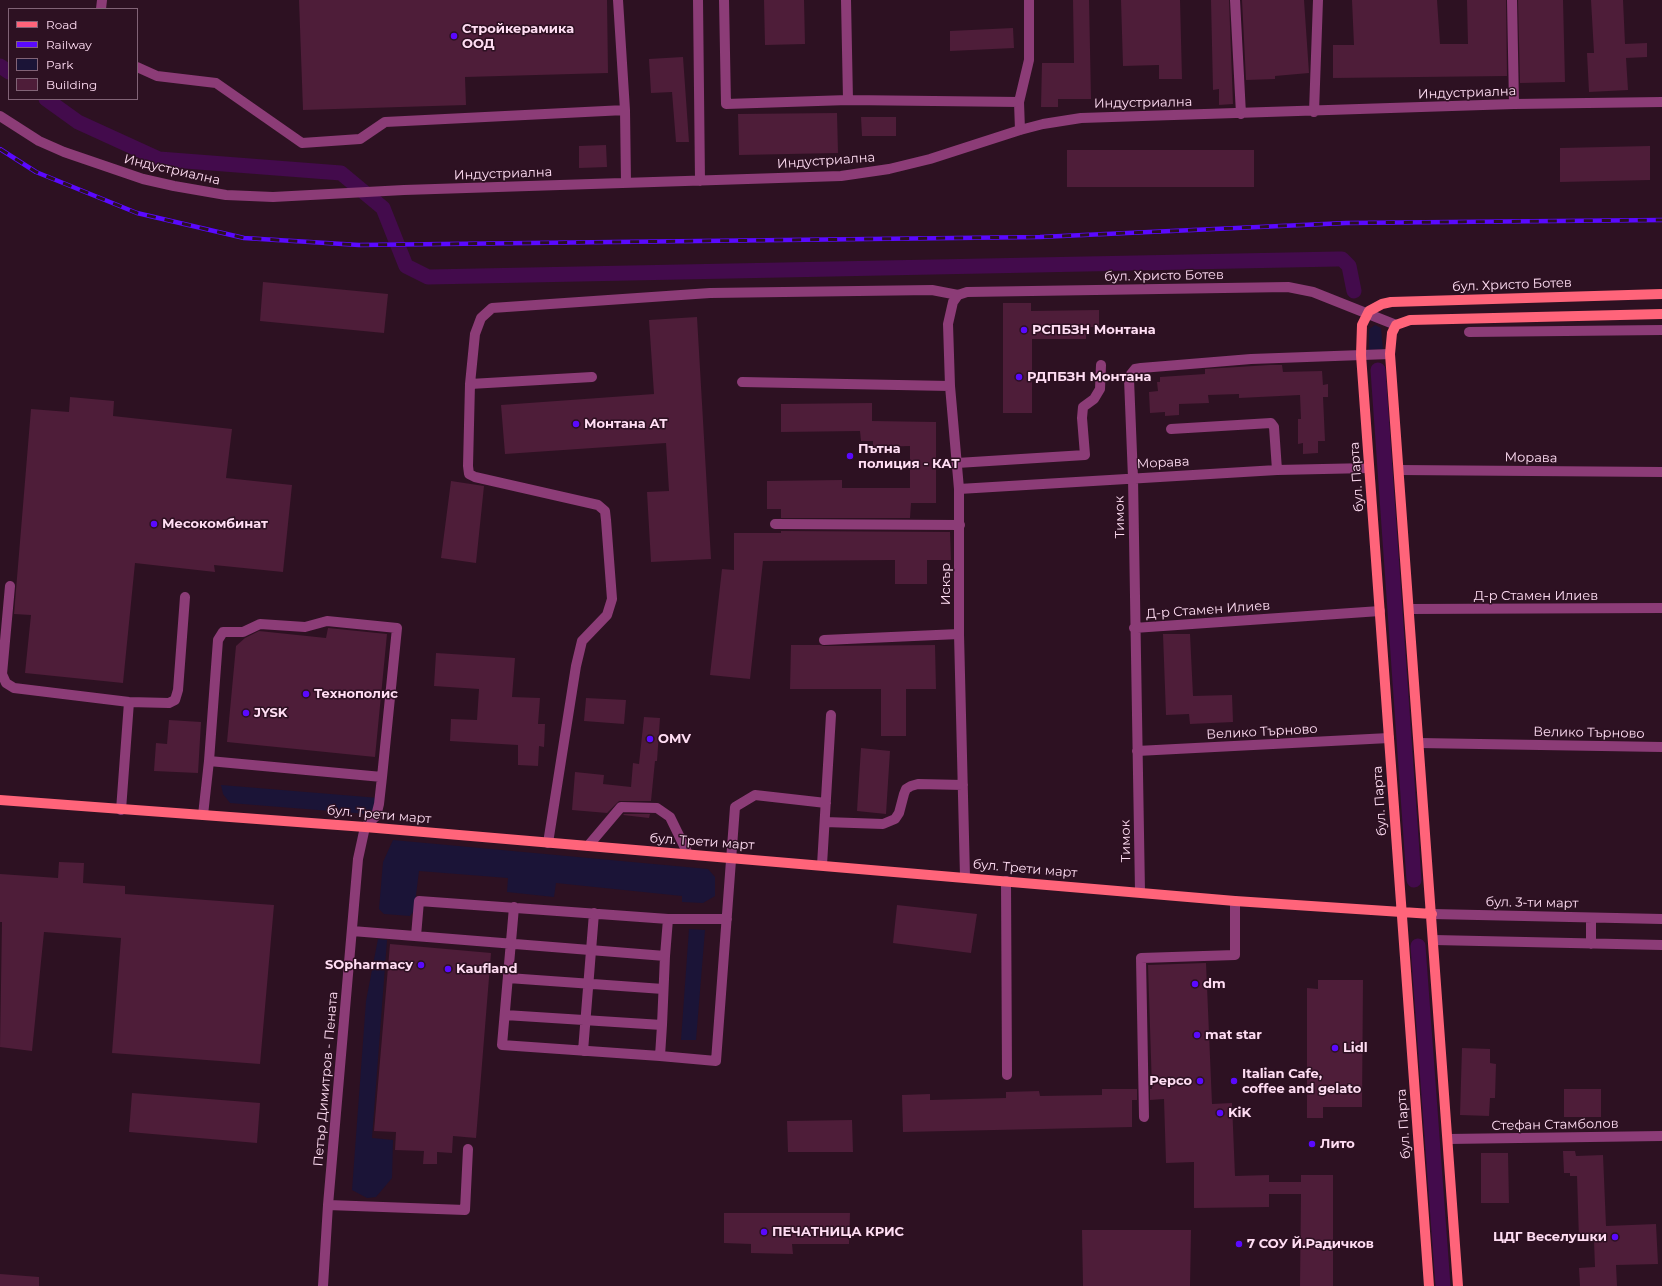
<!DOCTYPE html>
<html>
<head>
<meta charset="utf-8">
<style>
  body { margin:0 }
  #map { position:relative; width:1662px; height:1286px; overflow:hidden; background:#2d1122; font-family:Montserrat,sans-serif }
  canvas { display:block }
  .legend { position:absolute; left:8px; top:8px; width:130px; height:92px; box-sizing:border-box; background:#2d1122; border:1px solid #816376; margin:0; padding:5px 7px; list-style:none; font-size:12px; color:#ffddf3 }
  .legend li { display:flex; align-items:center; gap:8px; height:20px }
  .legend b { width:20px; border:1px solid #816376 }
</style>
</head>
<body>
<div id="map">
<canvas width="1662" height="1286"></canvas>
<ul class="legend">
<li><b style="height:5px;background:#ff647a"></b>Road</li>
<li><b style="height:5px;background:#5a09ff"></b>Railway</li>
<li><b style="height:11px;background:#1b1437"></b>Park</li>
<li><b style="height:11px;background:#4e1d39"></b>Building</li>
</ul>
</div>
<script>
const context = document.querySelector('canvas').getContext('2d');
context.lineJoin = 'round';
function fill(path, color) { context.fillStyle = color; context.fill(path, 'evenodd'); }
const shape = rows => new Path2D(rows.map(r => 'M' + r).join(''));
function trace(path, color, width, dash) { context.strokeStyle = color; context.lineWidth = width; context.lineCap = dash ? 'butt' : 'round'; context.setLineDash(dash || []); context.stroke(path); }
function label(font, color, halo, rows, align = 'center') {
  context.font = font + ' Montserrat,sans-serif'; context.lineWidth = 3; context.setLineDash([]); context.textBaseline = 'middle'; context.strokeStyle = halo; context.fillStyle = color; for (const [text, x, y, turn = 0] of rows) {
    context.save(); context.translate(x, y); context.rotate((+turn || 0) * Math.PI / 180); context.textAlign = isNaN(turn) ? turn : align; if (halo) context.strokeText(text, 0, 0); context.fillText(text, 0, 0); context.restore();
  }
}
fill(shape([
  [1375,325,1381,328,1383,349,1369,350,1369,329],
  [221,785,379,798,378,806,368,814,230,803,223,794],
  [393,840,708,869,715,877,715,896,703,903,682,902,682,896,556,883,554,897,507,892,508,878,419,871,414,911,410,916,384,914,379,909,383,862],
  [689,929,705,930,696,1040,681,1040],
  [378,939,387,940,372,1138,393,1140,392,1178,376,1197,367,1198,352,1190,366,1001]
]), '#1b1437');
trace(shape([
  [0,66,9,72],
  [46,99,78,122,159,159,341,173,383,208,406,266,428,277,1338,259,1342,259,1349,266,1354,291],
  [1378,370,1414,880],
  [1418,946,1443,1286]
]), '#430b4c', 15);
fill(shape([
  [299,0,607,0,608,73,465,77,466,105,303,110],
  [764,0,804,0,805,44,765,45],
  [1073,0,1089,0,1091,99,1058,99,1058,107,1041,107,1042,63,1074,63],
  [1121,0,1180,0,1182,79,1159,79,1159,65,1123,66],
  [1211,0,1229,0,1233,104,1219,105,1219,89,1213,90],
  [1242,0,1304,0,1309,73,1275,76,1275,79,1246,80],
  [1352,0,1437,0,1440,44,1468,44,1467,0,1506,0,1507,76,1333,78,1333,45,1354,45],
  [1518,0,1563,0,1565,82,1520,83],
  [1591,0,1623,0,1625,44,1647,43,1647,57,1626,58,1628,90,1589,92,1587,53,1594,53],
  [1013,28,1014,48,950,51,950,31],
  [683,57,689,142,676,142,672,92,651,93,649,59],
  [837,113,838,153,739,155,738,114],
  [861,117,896,117,896,136,862,136],
  [606,145,607,167,579,168,579,146],
  [1650,146,1650,180,1560,182,1560,148],
  [1067,150,1254,150,1254,187,1067,187],
  [263,282,388,294,384,333,260,321],
  [1003,303,1031,303,1031,311,1099,310,1099,327,1086,327,1086,339,1032,339,1032,413,1003,413],
  [697,317,711,559,651,562,647,492,669,491,666,443,505,454,501,405,654,394,649,320],
  [1270,365,1282,365,1283,372,1322,371,1323,385,1328,384,1328,397,1323,397,1325,441,1318,441,1318,453,1303,454,1303,443,1298,444,1298,419,1301,419,1300,395,1239,398,1239,394,1208,395,1209,403,1179,404,1179,415,1165,416,1165,412,1150,413,1149,392,1158,391,1157,382,1160,382,1160,377,1205,374,1205,369],
  [70,397,114,401,113,416,232,429,226,478,292,485,283,572,214,565,215,572,135,563,123,683,25,673,31,615,14,614,31,409,69,412],
  [872,403,872,421,936,422,936,503,911,503,910,518,781,518,781,509,767,509,767,481,842,480,842,488,910,488,910,446,873,447,873,441,861,441,860,431,781,432,781,404],
  [451,481,484,486,476,563,441,558],
  [781,531,950,532,951,560,927,560,927,584,895,584,895,560,763,561,750,679,710,675,722,569,734,570,734,533,781,533],
  [328,628,387,634,375,757,227,742,236,646,245,638,259,631,326,638],
  [1163,634,1190,634,1193,696,1232,695,1233,722,1190,724,1189,714,1166,715],
  [791,645,820,645,824,646,935,645,936,689,906,689,906,736,881,736,881,689,790,689],
  [436,653,515,658,512,697,540,698,538,724,545,724,544,747,539,746,538,766,518,765,518,745,450,741,451,719,477,720,479,689,434,686],
  [586,698,626,700,624,724,584,721],
  [644,717,660,718,657,761,655,761,651,801,619,801,607,813,572,810,575,772,604,775,603,784,631,787,633,763,639,764],
  [169,720,201,722,198,773,154,771,156,743,167,744],
  [861,748,890,751,886,814,857,811],
  [624,814,650,814,649,818,623,815],
  [59,862,84,863,83,883,125,886,125,894,274,905,260,1064,112,1053,121,938,44,932,32,1051,0,1047,2,922,0,922,0,874,58,878],
  [897,905,977,914,971,953,893,943],
  [390,944,491,953,476,1138,453,1136,452,1153,437,1152,437,1164,423,1164,424,1151,395,1150,396,1132,374,1131],
  [1206,963,1212,1104,1232,1103,1235,1176,1269,1175,1269,1182,1301,1182,1301,1175,1333,1175,1333,1286,1300,1286,1301,1194,1269,1194,1269,1207,1194,1208,1194,1162,1166,1163,1164,1099,1150,1100,1150,1089,1152,1089,1148,965],
  [1318,980,1363,980,1362,1107,1323,1107,1323,1118,1307,1118,1307,988,1318,989],
  [1462,1048,1490,1049,1490,1063,1496,1064,1495,1098,1490,1098,1489,1116,1460,1115],
  [1102,1089,1137,1089,1137,1100,1132,1100,1132,1127,903,1132,902,1095,930,1094,930,1100,1006,1098,1006,1092,1039,1091,1040,1096,1102,1095],
  [1564,1089,1601,1089,1601,1117,1564,1117],
  [132,1093,260,1103,257,1143,129,1132],
  [852,1120,853,1152,788,1152,787,1121],
  [1563,1151,1575,1151,1576,1156,1603,1155,1606,1226,1656,1224,1658,1264,1616,1265,1617,1286,1580,1286,1579,1268,1595,1267,1594,1240,1579,1240,1577,1176,1570,1176,1570,1173,1564,1173],
  [1481,1153,1508,1153,1509,1203,1481,1203],
  [724,1213,850,1213,849,1244,792,1244,793,1254,751,1253,751,1244,724,1243],
  [1082,1230,1191,1230,1190,1286,1083,1286],
  [0,1274,39,1277,39,1286,0,1286]
]), '#4e1d39');
trace(shape([
  [618,0,625,110,626,183],
  [698,0,700,181],
  [724,0,726,104,848,100,1019,102,1029,60,1029,0],
  [846,0,848,100],
  [1235,0,1241,114],
  [1512,0,1514,104],
  [101,9,102,0],
  [137,67,157,76,216,83,302,143,360,139,385,122,625,110],
  [1019,102,1020,130],
  [1314,112,1318,0],
  [0,116,39,141,64,152,143,179,174,186,226,195,273,197,404,190,841,176,889,169,930,159,1020,130,1043,124,1081,118,1514,104,1662,102],
  [958,295,953,302,948,324,950,386,959,489,959,634,965,877],
  [1469,332,1662,330],
  [742,382,950,386],
  [470,384,592,377],
  [1171,429,1271,423,1274,427,1277,470],
  [957,463,1085,455,1082,418,1083,407,1094,399,1100,389,1101,365],
  [1399,470,1662,472],
  [959,489,1277,470,1369,468],
  [775,524,960,525],
  [10,586,2,674,6,683,14,688,129,702,169,703,175,700,178,690,185,597],
  [1409,609,1662,608],
  [1134,628,1380,611],
  [824,640,959,634],
  [1419,743,1662,747],
  [1137,751,1389,738],
  [121,810,129,702],
  [203,815,209,761,382,777,397,628,327,621,305,627,260,624,243,632,223,632,218,640,209,761],
  [825,822,883,824,895,819,899,813,904,794,906,789,911,786,918,784,963,785],
  [548,843,576,666,582,641,607,615,612,599,606,520,605,511,598,505,475,477,469,474,468,466,470,384,475,334,481,318,492,308,710,293,932,290,958,295,967,292,1288,287,1313,292,1396,325],
  [588,846,621,807,657,808,670,817,688,854],
  [822,865,831,715],
  [1006,881,1007,1075],
  [1140,892,1133,478,1129,379,1131,374,1135,369,1141,368,1251,359,1390,354],
  [1432,914,1662,919],
  [1591,918,1591,944],
  [668,919,727,919],
  [352,931,665,956,668,919,419,901,416,936],
  [1434,940,1662,945],
  [508,978,663,989],
  [505,1015,662,1025,660,1056,502,1045,514,907],
  [662,1025,665,956],
  [583,1051,594,913],
  [660,1056,716,1061,735,807,755,795,826,803],
  [1144,1117,1141,958,1235,955,1235,901],
  [1448,1139,1662,1136],
  [328,1205,465,1210,468,1149],
  [323,1286,328,1205,358,859,365,827,376,816,379,804,382,777]
]), '#8c3c77', 10);
trace(shape([
  [0,800,365,827,1235,901,1432,914],
  [1429,1286,1361,355,1362,325,1369,311,1382,304,1391,302,1662,294],
  [1458,1286,1390,354,1392,333,1396,325,1410,320,1662,314]
]), '#ff647a', 10);
const rail = shape([
  [0,149,36,172,137,213,244,238,359,245,1040,237,1346,223,1662,220]
]);
trace(rail, '#5a09ff', 4.5);
trace(rail, '#2d1122', 3, [9]);
for (const [x, y, r, color] of [
  [454,36,4,"#5a09ff"],
  [1024,330,4,"#5a09ff"],
  [1019,377,4,"#5a09ff"],
  [576,424,4,"#5a09ff"],
  [850,456,4,"#5a09ff"],
  [154,524,4,"#5a09ff"],
  [306,694,4,"#5a09ff"],
  [246,713,4,"#5a09ff"],
  [650,739,4,"#5a09ff"],
  [421,965,4,"#5a09ff"],
  [448,969,4,"#5a09ff"],
  [1195,984,4,"#5a09ff"],
  [1197,1035,4,"#5a09ff"],
  [1335,1048,4,"#5a09ff"],
  [1200,1081,4,"#5a09ff"],
  [1234,1081,4,"#5a09ff"],
  [1220,1113,4,"#5a09ff"],
  [1312,1144,4,"#5a09ff"],
  [764,1232,4,"#5a09ff"],
  [1615,1237,4,"#5a09ff"],
  [1239,1244,4,"#5a09ff"]
]) { const dot = new Path2D(); dot.arc(x, y, r, 0, 2 * Math.PI); context.fillStyle = color; context.fill(dot); trace(dot, '#2d1122', 1.5); }
label('bold 13px', '#ffddf3', '#2d1122', [
  ["Стройкерамика",462,29],
  ["ООД",462,44],
  ["РСПБЗН Монтана",1032,330],
  ["РДПБЗН Монтана",1027,377],
  ["Монтана АТ",584,424],
  ["Пътна",858,449],
  ["полиция - КАТ",858,464],
  ["Месокомбинат",162,524],
  ["Технополис",314,694],
  ["JYSK",254,713],
  ["OMV",658,739],
  ["SOpharmacy",413,965,"right"],
  ["Kaufland",456,969],
  ["dm",1203,984],
  ["mat star",1205,1035],
  ["Lidl",1343,1048],
  ["Italian Cafe,",1242,1074],
  ["coffee and gelato",1242,1089],
  ["Pepco",1192,1081,"right"],
  ["KiK",1228,1113],
  ["Лито",1320,1144],
  ["ПЕЧАТНИЦА КРИС",772,1232],
  ["ЦДГ Веселушки",1607,1237,"right"],
  ["7 СОУ Й.Радичков",1247,1244]
], 'left');
label('13px', '#ffddf3', '#2d1122', [
  ["Индустриална",1467,93,-2],
  ["Индустриална",1143,103,-1],
  ["Индустриална",826,161,-4],
  ["Индустриална",172,170,13],
  ["Индустриална",503,174,-2],
  ["бул. Христо Ботев",1164,276,-1],
  ["бул. Христо Ботев",1512,285,-2],
  ["Морава",1531,458,1],
  ["Морава",1163,463,-3],
  ["бул. Парта",1357,477,-94],
  ["Тимок",1120,517,-91],
  ["Искър",946,584,-90],
  ["Д-р Стамен Илиев",1536,596],
  ["Д-р Стамен Илиев",1208,610,-4],
  ["Велико Търново",1262,732,-3],
  ["Велико Търново",1589,733,1],
  ["бул. Парта",1380,801,-94],
  ["бул. Трети март",379,815,5],
  ["Тимок",1126,841,-91],
  ["бул. Трети март",702,842,4],
  ["бул. Трети март",1025,869,5],
  ["бул. 3-ти март",1532,903,1],
  ["Петър Димитров - Пената",326,1079,-85],
  ["бул. Парта",1404,1124,-94],
  ["Стефан Стамболов",1555,1125,-1]
]);
</script>
</body>
</html>
